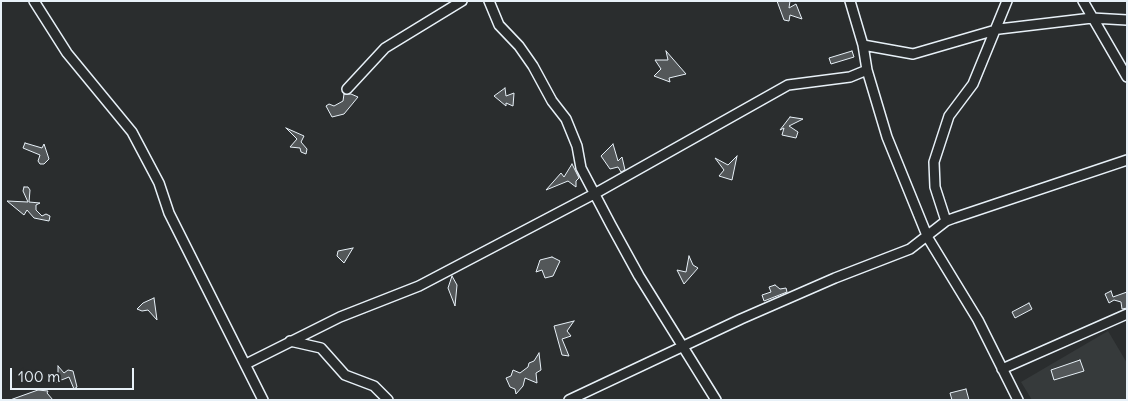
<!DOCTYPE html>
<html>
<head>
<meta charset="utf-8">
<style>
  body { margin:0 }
  #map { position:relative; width:1128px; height:401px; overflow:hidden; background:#2a2d2e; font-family:Delius,sans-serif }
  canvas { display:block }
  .frame { position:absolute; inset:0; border:2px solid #e8f1f8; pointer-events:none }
  .scale { position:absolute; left:10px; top:368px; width:124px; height:22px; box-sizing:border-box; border:2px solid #e8f1f8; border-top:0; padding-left:6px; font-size:15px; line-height:18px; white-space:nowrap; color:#e8f1f8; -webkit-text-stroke:4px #2a2d2e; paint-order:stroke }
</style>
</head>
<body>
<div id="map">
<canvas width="1128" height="401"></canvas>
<div class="frame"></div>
<div class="scale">100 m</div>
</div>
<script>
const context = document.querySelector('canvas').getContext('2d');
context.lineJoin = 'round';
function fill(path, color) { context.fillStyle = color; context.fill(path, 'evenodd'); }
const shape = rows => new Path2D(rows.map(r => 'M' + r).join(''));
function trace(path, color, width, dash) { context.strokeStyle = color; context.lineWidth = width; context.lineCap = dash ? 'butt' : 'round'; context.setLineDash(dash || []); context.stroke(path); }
fill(shape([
  [1108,331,1127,363,1127,400,1032,400,1021,382]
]), '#363a3b');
const building = shape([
  [777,1,790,1,789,8,796,4,802,19,790,15,789,21,784,20,777,1],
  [666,51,686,74,669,78,670,82,654,76,661,69,655,60,668,60,666,51],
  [852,51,854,57,831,64,829,58,852,51],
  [505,88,506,96,514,93,513,106,506,103,506,106,494,96,505,88],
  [344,94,351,94,358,97,344,114,332,117,326,106,329,104,334,106,343,101,344,94],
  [790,117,803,119,789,126,798,132,796,138,782,135,784,128,780,130,790,117],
  [286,128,304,136,301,142,307,149,306,154,301,152,300,148,290,147,297,139,286,128],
  [25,143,42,148,44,144,49,159,44,164,40,164,38,161,40,155,23,148,25,143],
  [613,144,618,161,622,157,625,170,621,172,618,167,610,169,601,156,613,144],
  [737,156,732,180,719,176,724,170,715,158,728,165,737,156],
  [572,164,579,178,576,181,576,187,568,181,546,190,561,173,564,177,572,164],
  [24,187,28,187,30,190,29,202,40,203,36,205,36,210,42,216,46,214,50,216,49,221,34,218,27,210,24,215,7,201,28,202,23,191,24,187],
  [353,248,344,263,337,256,338,251,353,248],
  [689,256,693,265,698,268,684,284,677,270,686,272,689,256],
  [552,257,560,261,553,276,545,278,542,270,536,272,540,260,552,257],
  [452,276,457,285,455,306,448,288,452,276],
  [775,285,780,289,786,288,787,292,764,301,762,295,771,292,769,287,775,285],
  [1111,291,1113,297,1127,292,1127,308,1122,309,1121,302,1114,300,1109,303,1105,294,1111,291],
  [154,298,157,320,148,310,142,311,137,309,143,303,154,298],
  [1029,303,1032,309,1015,318,1012,312,1029,303],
  [574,321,567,331,571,336,562,339,569,356,562,355,554,326,574,321],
  [539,353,541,370,536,373,537,383,525,378,523,386,516,394,515,389,510,387,506,378,511,376,513,370,520,373,528,367,529,363,534,361,539,353],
  [1080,360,1084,371,1054,380,1051,370,1080,360],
  [58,366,64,373,68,370,73,371,77,387,74,389,69,377,54,383,58,378,58,366],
  [966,389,969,400,952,400,950,393,966,389],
  [38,390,48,391,47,393,53,400,10,400,38,390]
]);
fill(building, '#535759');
trace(building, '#e8f1f8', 1);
const street = shape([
  [34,1,67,53,132,132,159,183,169,213,263,400],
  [489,1,499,25,519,46,533,66,552,101,566,119,577,146,581,168,611,225,639,276,716,400],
  [850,1,863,45,867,70,887,137,928,238,978,320,1018,400],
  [1083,1,1127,77],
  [863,45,913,54,999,29,1092,18,1127,20],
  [347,89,385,48,462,1],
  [946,221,935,187,934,162,949,116,973,84,1007,1],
  [290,341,321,348,345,375,374,386,388,400],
  [246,364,340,317,419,286,596,193,788,85,850,77,867,70],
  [1002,369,1127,314],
  [569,400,741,319,835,278,910,249,946,221,954,218,1127,160]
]);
trace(street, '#e8f1f8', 12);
trace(street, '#2a2d2e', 9);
</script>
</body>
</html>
